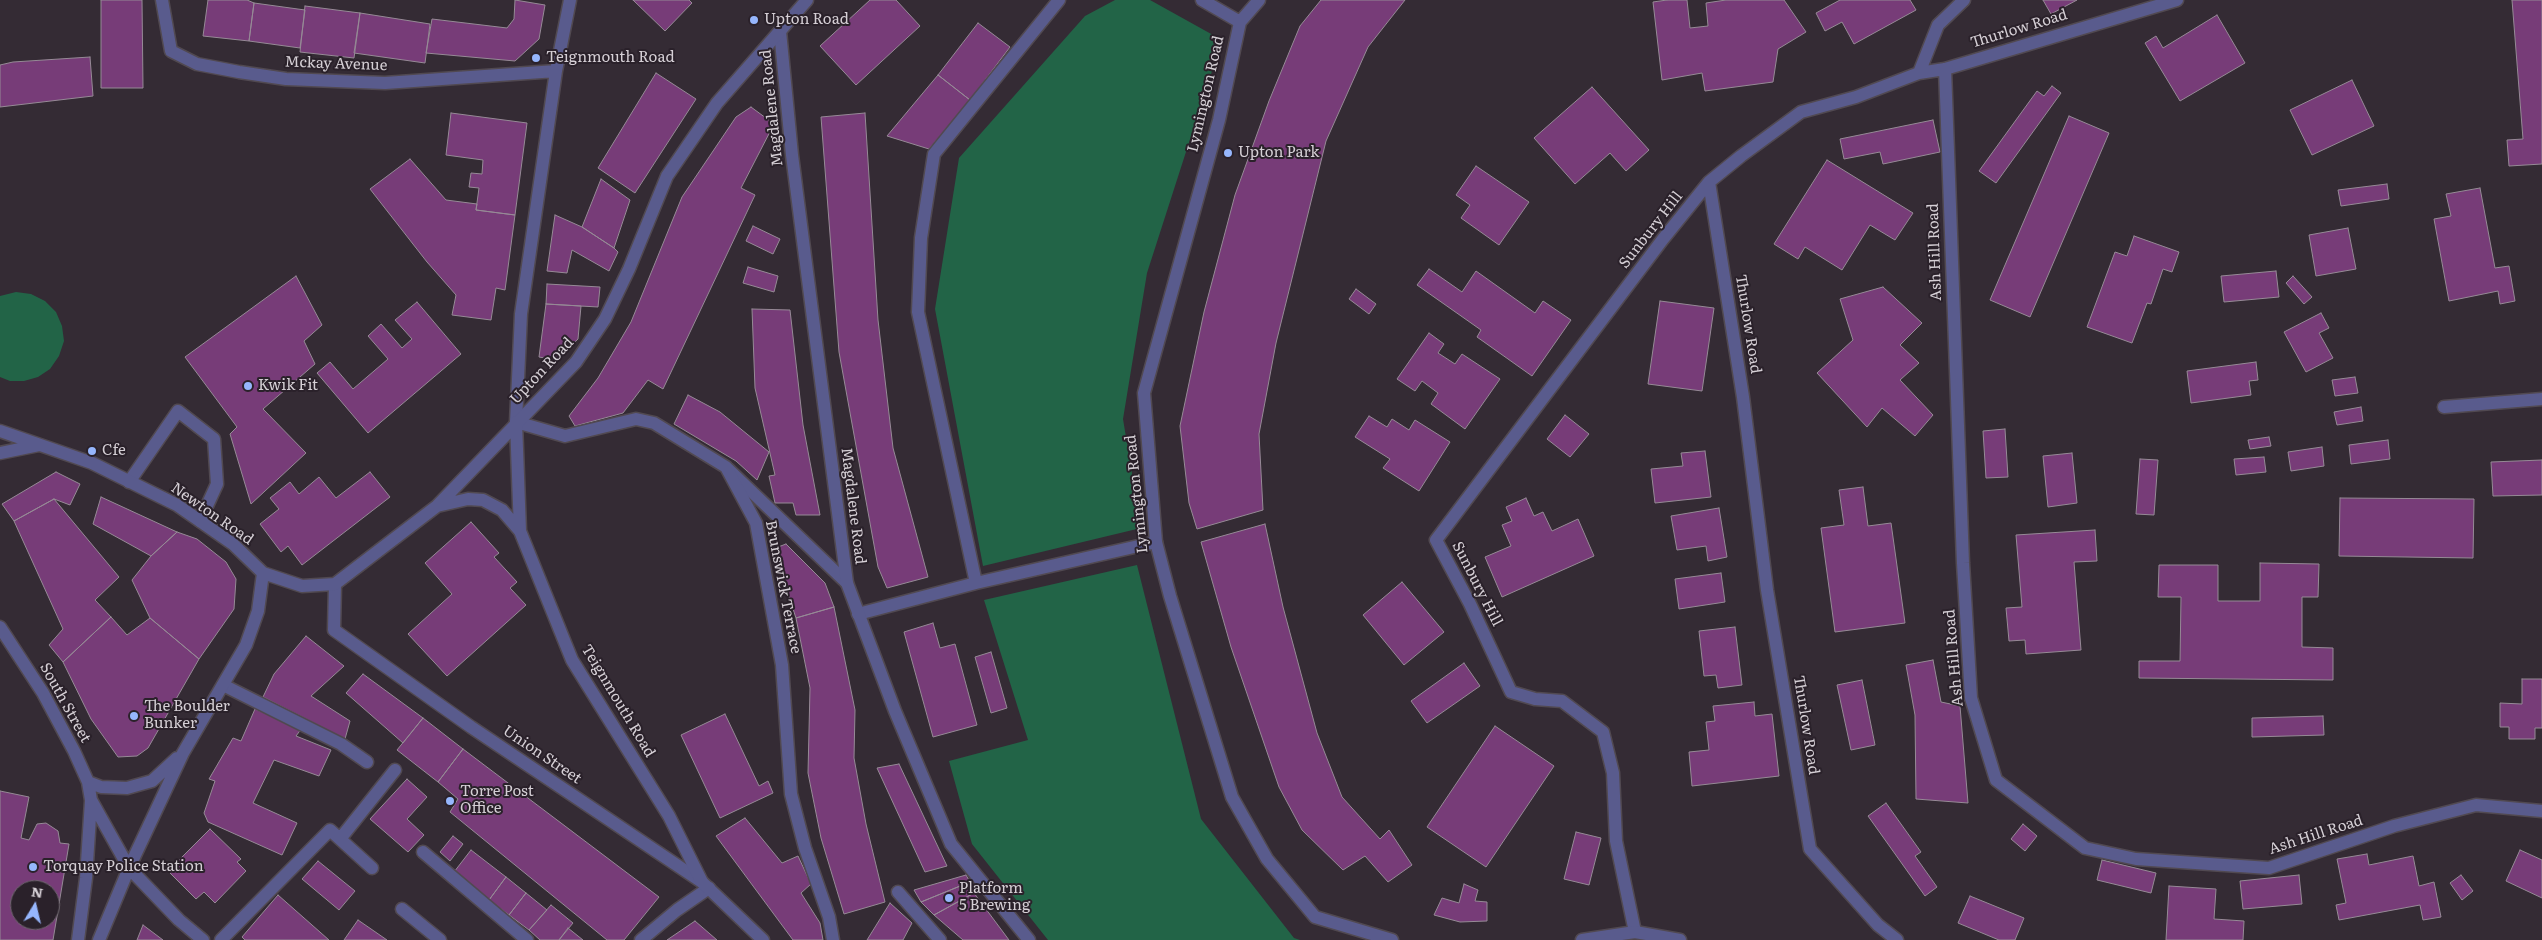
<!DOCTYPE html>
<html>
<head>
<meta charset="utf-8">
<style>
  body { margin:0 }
  #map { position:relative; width:2542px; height:940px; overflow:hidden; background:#342b34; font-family:Literata,serif }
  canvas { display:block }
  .north { position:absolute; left:10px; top:880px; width:50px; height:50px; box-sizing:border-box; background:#2a212a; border:1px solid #6e676e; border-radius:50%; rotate:9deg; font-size:14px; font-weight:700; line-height:20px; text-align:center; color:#d5cfd5 }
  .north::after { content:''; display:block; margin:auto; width:18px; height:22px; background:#96b6fd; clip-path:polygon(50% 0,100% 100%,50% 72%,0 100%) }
</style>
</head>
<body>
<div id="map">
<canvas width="2542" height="940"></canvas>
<div class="north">N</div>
</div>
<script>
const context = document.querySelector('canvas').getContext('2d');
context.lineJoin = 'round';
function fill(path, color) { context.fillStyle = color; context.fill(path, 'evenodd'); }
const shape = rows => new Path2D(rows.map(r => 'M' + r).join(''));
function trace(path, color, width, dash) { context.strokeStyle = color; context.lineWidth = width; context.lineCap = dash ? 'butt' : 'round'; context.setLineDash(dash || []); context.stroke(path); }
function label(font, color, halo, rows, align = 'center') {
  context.font = font + ' Literata,serif'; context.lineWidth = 4; context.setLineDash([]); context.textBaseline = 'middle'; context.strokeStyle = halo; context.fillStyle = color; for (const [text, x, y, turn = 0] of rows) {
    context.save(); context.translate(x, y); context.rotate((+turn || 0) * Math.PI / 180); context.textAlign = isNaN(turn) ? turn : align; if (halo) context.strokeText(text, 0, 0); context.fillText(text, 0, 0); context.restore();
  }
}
fill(shape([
  [1115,0,1150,0,1222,40,1147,273,1123,419,1141,528,983,566,935,309,959,158,1085,16],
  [16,292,31,294,45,301,56,312,62,326,64,341,59,356,50,369,38,377,24,381,10,381,0,377,0,296],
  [1137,565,1201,819,1294,938,1300,940,1048,940,972,844,949,761,1028,740,984,600]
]), '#226447');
const building = shape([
  [101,0,142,0,143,88,101,88,101,0],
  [208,0,247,0,254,3,249,41,203,36,208,0],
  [515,0,545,5,539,39,515,61,426,53,432,19,507,28,514,19,515,0],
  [633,0,689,0,692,3,665,31,633,0],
  [870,0,896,0,920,26,856,85,820,46,870,0],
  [1321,0,1405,0,1368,47,1326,141,1276,343,1259,434,1263,510,1197,529,1189,503,1180,426,1204,312,1235,195,1269,101,1300,26,1321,0],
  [1667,0,1687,0,1690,28,1708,26,1706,3,1726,0,1784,0,1806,32,1778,49,1773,82,1705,91,1702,73,1662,80,1653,2,1667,0],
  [1840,0,1910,0,1916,10,1854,44,1842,22,1825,31,1816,13,1840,0],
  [2043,0,2077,0,2051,14,2043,0],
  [2512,0,2542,0,2542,164,2509,166,2507,140,2523,139,2512,0],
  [254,3,305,10,300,48,249,41,254,3],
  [305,6,360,13,354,58,300,52,305,6],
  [360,13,430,24,425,63,354,53,360,13],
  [2217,15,2245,63,2180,101,2145,43,2156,36,2163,48,2217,15],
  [978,23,1010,47,970,100,938,75,978,23],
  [90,57,93,96,0,107,0,65,13,62,90,57],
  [656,73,696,99,635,193,598,168,656,73],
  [938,75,970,100,929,149,887,136,938,75],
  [2352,80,2374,126,2312,155,2290,110,2352,80],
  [2052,86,2061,93,1996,183,1979,171,2037,91,2044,96,2052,86],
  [1592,87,1649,150,1626,171,1610,153,1575,184,1534,138,1592,87],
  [751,107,774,124,741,188,755,195,663,389,648,380,623,413,575,426,569,416,598,378,631,322,682,197,736,117,751,107],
  [451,113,527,123,515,215,476,210,479,188,469,187,471,173,482,174,483,160,446,155,451,113],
  [865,113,878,320,893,448,928,577,887,588,878,567,839,352,821,117,865,113],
  [2069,116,2109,133,2030,317,1990,300,2069,116],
  [1933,120,1940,152,1883,164,1880,152,1844,159,1840,139,1933,120],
  [410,159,446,200,477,204,476,210,515,215,505,290,496,288,491,320,452,315,456,295,427,262,370,189,410,159],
  [1827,160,1913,213,1895,240,1870,225,1842,270,1805,247,1798,259,1774,244,1827,160],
  [1476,166,1529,202,1499,245,1461,218,1470,205,1456,195,1476,166],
  [601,179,630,200,614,248,582,227,601,179],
  [2387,184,2389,199,2341,206,2338,190,2387,184],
  [2480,188,2495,268,2509,266,2515,301,2500,304,2498,291,2449,301,2434,219,2451,216,2446,194,2480,188],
  [555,215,582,227,614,248,618,252,609,271,572,250,567,273,547,271,555,215],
  [753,226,780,239,773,254,746,241,753,226],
  [2348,228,2356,269,2316,276,2309,235,2348,228],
  [2134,236,2179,252,2172,272,2163,269,2151,304,2147,303,2132,343,2087,327,2115,252,2127,256,2134,236],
  [748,267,778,276,774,292,743,283,748,267],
  [1429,269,1462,292,1476,271,1535,313,1543,301,1571,320,1532,376,1477,337,1481,330,1417,285,1429,269],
  [2276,271,2279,297,2224,302,2221,276,2276,271],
  [296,276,322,325,304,341,315,364,263,409,306,453,251,504,230,434,237,427,185,357,296,276],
  [2293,276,2312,297,2304,304,2286,283,2293,276],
  [547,284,600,287,598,307,546,304,547,284],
  [1883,287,1922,323,1900,345,1919,363,1900,380,1933,415,1915,436,1882,408,1867,427,1817,373,1853,340,1840,299,1883,287],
  [1356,289,1376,304,1369,314,1349,299,1356,289],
  [1660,301,1714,308,1702,391,1648,384,1660,301],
  [417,302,461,354,368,433,317,373,330,362,353,389,388,359,368,336,381,324,402,348,412,339,395,320,417,302],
  [546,304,581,306,578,339,556,360,539,357,546,304],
  [752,309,790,310,803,425,820,515,796,515,793,503,775,503,769,476,775,475,755,388,752,309],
  [2321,313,2329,328,2319,333,2333,358,2306,372,2284,332,2321,313],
  [1429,333,1444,344,1438,353,1455,364,1462,354,1500,379,1465,429,1431,404,1438,393,1422,381,1415,391,1397,379,1429,333],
  [2256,362,2258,380,2249,381,2251,395,2191,403,2187,371,2256,362],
  [2355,377,2358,393,2335,396,2332,380,2355,377],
  [688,395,720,412,769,452,757,480,736,461,674,424,688,395],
  [2361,407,2363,421,2337,425,2334,412,2361,407],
  [1565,415,1589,434,1570,457,1547,439,1565,415],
  [1369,416,1387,427,1392,419,1409,430,1415,420,1450,442,1419,491,1383,468,1390,459,1355,437,1369,416],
  [2005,429,2008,477,1986,478,1983,431,2005,429],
  [2269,437,2271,446,2250,449,2248,440,2269,437],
  [2388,440,2390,459,2351,464,2349,445,2388,440],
  [2322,447,2324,466,2291,471,2288,452,2322,447],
  [1705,451,1711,497,1655,503,1651,469,1683,466,1681,453,1705,451],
  [2072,453,2077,503,2048,507,2043,456,2072,453],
  [2264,457,2266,472,2236,475,2234,459,2264,457],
  [2140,459,2158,460,2154,515,2136,514,2140,459],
  [2542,460,2542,495,2493,496,2491,462,2542,460],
  [56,472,80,484,70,505,54,499,14,521,2,504,56,472],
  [370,472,390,497,302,565,288,546,281,552,260,524,279,509,270,498,290,482,299,494,319,477,336,498,370,472],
  [1863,487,1868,526,1891,523,1905,623,1835,632,1821,528,1844,525,1839,490,1863,487],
  [101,497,177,532,151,556,93,524,101,497],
  [1526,498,1534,516,1543,512,1552,531,1578,519,1594,556,1502,597,1485,557,1511,546,1502,525,1512,521,1506,507,1526,498],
  [2340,498,2474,499,2473,558,2339,556,2340,498],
  [54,499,119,577,95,600,111,617,63,662,49,645,63,629,14,521,54,499],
  [1719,508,1727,557,1708,561,1706,546,1677,550,1671,516,1719,508],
  [471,522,499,553,494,557,517,582,510,588,526,605,447,676,408,634,452,594,425,563,471,522],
  [1265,524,1283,607,1317,733,1342,797,1380,839,1389,830,1412,865,1388,882,1365,856,1343,870,1302,830,1279,787,1231,647,1201,542,1265,524],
  [2095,530,2097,561,2074,562,2081,650,2026,654,2025,640,2009,641,2006,608,2022,607,2016,535,2095,530],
  [177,532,197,539,226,562,236,579,234,609,199,659,150,618,132,580,151,556,177,532],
  [786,544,825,583,834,607,796,618,773,549,786,544],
  [2260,563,2319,564,2318,597,2302,597,2302,647,2333,648,2333,680,2139,678,2139,661,2180,661,2181,597,2158,597,2159,565,2218,565,2218,601,2260,601,2260,563],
  [1721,573,1725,602,1679,609,1675,579,1721,573],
  [1402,582,1444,632,1404,665,1363,615,1402,582],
  [834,607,855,710,854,758,866,824,885,902,844,914,821,838,808,773,810,688,796,618,834,607],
  [111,617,127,635,150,618,199,659,148,748,137,756,118,757,91,719,63,662,111,617],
  [933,623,940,648,955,644,977,725,933,737,904,632,933,623],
  [1735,627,1742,685,1718,688,1716,675,1704,676,1699,631,1735,627],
  [306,636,344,666,311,696,350,721,345,739,263,697,274,674,306,636],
  [991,652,1007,708,991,713,975,657,991,652],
  [1933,660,1941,702,1960,706,1968,803,1916,799,1915,715,1906,665,1933,660],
  [1464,663,1480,686,1427,723,1411,701,1464,663],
  [363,674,423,718,403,743,346,693,363,674],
  [2522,679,2542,679,2542,728,2535,728,2535,739,2509,739,2509,727,2500,727,2500,703,2522,704,2522,679],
  [1862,680,1875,745,1851,750,1837,685,1862,680],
  [1754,702,1755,716,1772,714,1779,776,1692,786,1689,752,1709,750,1706,722,1715,721,1713,706,1754,702],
  [255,709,302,728,296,736,331,750,319,776,274,760,253,803,297,823,282,855,208,822,204,813,215,781,209,779,233,738,241,741,255,709],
  [725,714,759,786,768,781,773,793,720,818,681,735,725,714],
  [2323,716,2324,735,2252,737,2252,718,2323,716],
  [423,718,463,749,438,782,397,750,423,718],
  [1495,726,1554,766,1486,867,1427,827,1495,726],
  [463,749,659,897,624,940,607,940,450,812,458,799,438,782,463,749],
  [899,764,947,866,925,872,877,768,899,764],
  [407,779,427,797,407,819,424,835,408,852,370,819,407,779],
  [0,791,29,797,21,838,29,840,37,824,46,823,58,831,60,843,69,844,53,940,0,940,0,791],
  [20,890,50,890,50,920,20,920,20,890],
  [1886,803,1921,852,1915,856,1937,887,1925,896,1868,816,1886,803],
  [745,818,782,863,798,856,811,884,801,893,820,923,823,940,793,940,716,836,745,818],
  [2023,824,2037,836,2025,851,2011,839,2023,824],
  [210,829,241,859,237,862,246,871,215,903,204,892,196,899,168,871,210,829],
  [1576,832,1601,838,1589,885,1564,879,1576,832],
  [453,836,463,844,450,861,440,852,453,836],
  [471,850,506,877,489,900,454,872,471,850],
  [2520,850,2542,860,2542,898,2506,881,2520,850],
  [2367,854,2369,865,2413,856,2419,886,2434,882,2441,917,2423,920,2420,905,2339,920,2336,905,2346,903,2337,859,2367,854],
  [2102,860,2156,873,2151,893,2097,880,2102,860],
  [318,861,355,891,339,910,302,879,318,861],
  [966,875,970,882,921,902,914,890,966,875],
  [2299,875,2302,904,2243,909,2240,881,2299,875],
  [2461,875,2473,891,2462,900,2450,883,2461,875],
  [506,877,526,893,509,915,489,900,506,877],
  [970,882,974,893,934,915,921,902,970,882],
  [1464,884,1478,890,1475,901,1487,902,1487,921,1460,922,1434,915,1442,898,1459,903,1464,884],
  [2169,886,2216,889,2214,919,2244,921,2243,940,2166,940,2169,886],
  [526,893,547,910,529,930,509,915,526,893],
  [974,893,1009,940,963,940,934,915,974,893],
  [278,895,329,940,245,940,242,937,278,895],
  [1970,896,2024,918,2015,940,1999,940,1958,923,1970,896],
  [890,903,912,923,903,940,867,940,890,903],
  [551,905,573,923,559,940,540,940,529,930,551,905],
  [358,920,387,940,344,940,358,920],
  [695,921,717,940,667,940,695,921],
  [143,925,163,940,137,940,143,925],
  [568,928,583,940,559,940,568,928]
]);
fill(building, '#773c78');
trace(building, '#968a96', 1);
const service = shape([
  [728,469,847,583],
  [129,482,178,411,214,439,217,484,200,521],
  [976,583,918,312,921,238,934,154,1059,0],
  [335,584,334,630,471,727,702,882],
  [858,614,976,583,1156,542],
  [223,685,341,744,367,762],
  [340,839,395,770],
  [423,852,527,940],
  [898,892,940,940],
  [402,909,440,940],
  [221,940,330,830,372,868],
  [641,940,677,910,709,888]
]);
const minor = shape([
  [162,0,171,51,197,64,239,72,286,79,385,83,556,71],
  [570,0,556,71,521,314,516,422,565,436,636,419,654,423,726,467,756,523,782,665,791,794,805,848,829,917,833,940],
  [780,31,792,155,847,583,895,711,951,844,1029,940],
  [1945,69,1963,563,1971,698,1996,780,2085,848,2136,859,2269,868,2394,826,2476,805,2542,811],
  [1919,73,1938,25,1964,0],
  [1709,182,1743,397,1767,590,1810,849,1878,925,1897,940],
  [2444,407,2542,399],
  [1635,932,1616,841,1613,773,1603,732,1562,701,1535,699,1511,692,1470,604,1436,540,1663,239,1709,182,1741,156,1801,112,1856,97,1919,73,1945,69,2177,0]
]);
const tertiary = shape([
  [1202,0,1240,22],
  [1259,0,1240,22,1219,120,1144,393,1156,542,1170,596,1232,797,1267,859,1315,917,1392,940],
  [516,422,520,531,572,660,669,816,702,882,763,940],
  [0,431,92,463,177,505,233,544,263,573,302,586,335,584,437,506,576,362,605,319,629,269,667,176,717,103,807,0],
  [0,453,39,445],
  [437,506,468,499,483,500,502,510,520,531],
  [0,627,43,693,74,751,88,782,91,800,129,868,179,920,203,940],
  [88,782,101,787,127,788,152,781,177,758],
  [78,940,86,878,91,801],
  [99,940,129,868,183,753,246,645,258,611,263,573],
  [1582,940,1635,932,1680,940]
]);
trace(service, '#514951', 15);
trace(minor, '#514951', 15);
trace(tertiary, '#514951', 15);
trace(service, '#595b8d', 12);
trace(minor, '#595b8d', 12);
trace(tertiary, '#595b8d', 12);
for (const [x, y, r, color] of [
  [754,20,5,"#96b6fd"],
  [536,58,5,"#96b6fd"],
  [1228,153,5,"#96b6fd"],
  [248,386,5,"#96b6fd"],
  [92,451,5,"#96b6fd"],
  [134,716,5,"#96b6fd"],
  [450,801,5,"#96b6fd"],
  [33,867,5,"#96b6fd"],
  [949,898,5,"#96b6fd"]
]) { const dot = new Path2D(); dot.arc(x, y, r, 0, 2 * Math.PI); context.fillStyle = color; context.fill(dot); trace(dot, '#2a212a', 2); }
label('15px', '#d5cfd5', '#2a212a', [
  ["Upton Road",764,20],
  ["Teignmouth Road",546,58],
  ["Upton Park",1238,153],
  ["Kwik Fit",258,386],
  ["Cfe",102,451],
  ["The Boulder",144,707],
  ["Bunker",144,724],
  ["Torre Post",460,792],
  ["Office",460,809],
  ["Torquay Police Station",43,867],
  ["Platform",959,889],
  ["5 Brewing",959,906]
], 'left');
label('15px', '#d5cfd5', '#2a212a', [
  ["Thurlow Road",2019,29,-17],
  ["Mckay Avenue",336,64,2],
  ["Lymington Road",1206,94,-77],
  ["Magdalene Road",772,108,-96],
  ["Sunbury Hill",1651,230,-52],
  ["Ash Hill Road",1935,252,-92],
  ["Thurlow Road",1748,324,81],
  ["Upton Road",542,371,-47],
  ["Lymington Road",1137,494,-96],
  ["Magdalene Road",853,506,83],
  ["Newton Road",212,514,35],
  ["Sunbury Hill",1477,584,63],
  ["Brunswick Terrace",783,587,79],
  ["Ash Hill Road",1954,658,-95],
  ["Teignmouth Road",618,701,59],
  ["South Street",65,703,61],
  ["Thurlow Road",1806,725,81],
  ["Union Street",542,755,34],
  ["Ash Hill Road",2316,835,-18]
]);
</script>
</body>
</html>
